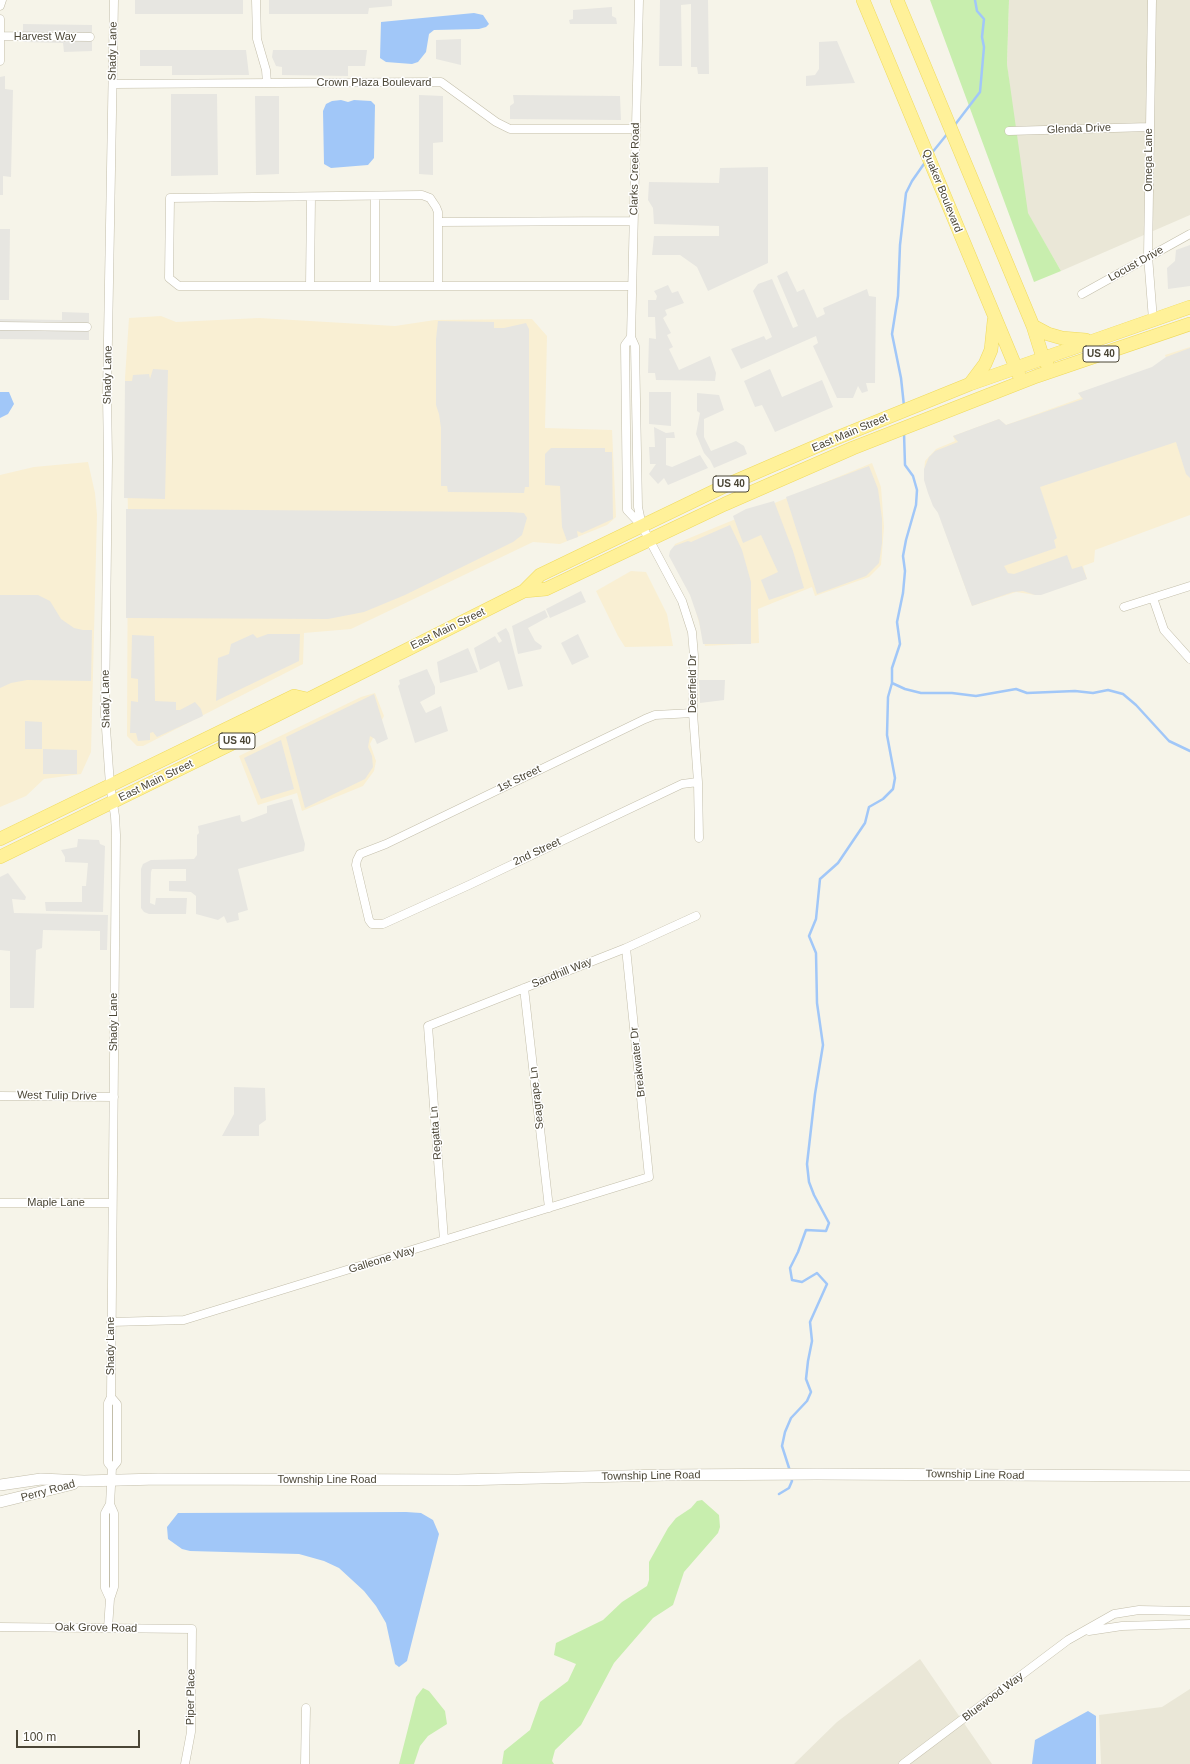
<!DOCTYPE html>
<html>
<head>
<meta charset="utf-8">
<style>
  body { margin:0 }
  #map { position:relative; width:1190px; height:1764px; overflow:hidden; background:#f6f4e9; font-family:Helvetica,sans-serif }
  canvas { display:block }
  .scale { position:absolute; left:16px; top:1730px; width:124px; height:18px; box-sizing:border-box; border:2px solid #4b4636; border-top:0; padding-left:5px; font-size:12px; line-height:14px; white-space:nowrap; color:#4b4636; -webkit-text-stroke:3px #fff; paint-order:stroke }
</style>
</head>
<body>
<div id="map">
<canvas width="1190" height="1764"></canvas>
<div class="scale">100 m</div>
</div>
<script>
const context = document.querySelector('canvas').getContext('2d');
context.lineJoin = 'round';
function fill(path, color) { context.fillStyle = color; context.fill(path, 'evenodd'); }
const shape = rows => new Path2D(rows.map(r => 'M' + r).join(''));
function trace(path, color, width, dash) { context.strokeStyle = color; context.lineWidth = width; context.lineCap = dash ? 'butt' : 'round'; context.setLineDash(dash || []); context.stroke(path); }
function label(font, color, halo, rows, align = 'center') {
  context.font = font + ' Helvetica,sans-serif'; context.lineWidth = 3; context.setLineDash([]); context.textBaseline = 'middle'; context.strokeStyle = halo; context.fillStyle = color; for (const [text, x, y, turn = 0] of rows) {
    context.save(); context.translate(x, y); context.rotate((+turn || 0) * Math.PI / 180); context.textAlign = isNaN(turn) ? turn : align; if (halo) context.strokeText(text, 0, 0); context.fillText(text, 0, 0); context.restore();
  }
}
fill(shape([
  [1009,0,1190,0,1190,215,1061,271,1023,205,1007,64],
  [920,1659,992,1764,794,1764,837,1722],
  [1190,1689,1190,1764,1101,1764,1099,1715,1162,1707]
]), '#eae7d7');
fill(shape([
  [161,316,176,322,259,318,395,326,435,320,532,319,547,336,545,428,612,430,616,517,607,525,560,544,533,542,351,629,304,633,303,664,143,746,137,746,127,736,128,513,125,378,129,318],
  [1190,347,1190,515,1095,550,1094,562,1083,566,1087,579,1036,595,1016,592,972,606,924,473,925,461,936,449,955,441,953,436,999,419,1006,425,1081,398,1079,393,1151,369,1167,361,1165,355],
  [88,462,95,493,97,515,91,752,81,774,44,779,26,796,0,807,0,475,34,467],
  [872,463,881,487,884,527,881,565,869,577,815,596,812,587,758,609,759,643,705,646,692,596,671,554,675,544],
  [631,571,646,572,667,614,673,646,625,647,618,636,596,591],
  [375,693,384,716,370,744,376,761,374,771,363,786,302,811,297,793,258,805,239,756,361,697]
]), '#f9efd3');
fill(shape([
  [930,0,1009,0,1007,64,1028,213,1061,271,1034,282],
  [702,1500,719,1515,720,1527,718,1533,684,1572,673,1605,653,1618,614,1663,581,1725,555,1750,552,1761,554,1764,502,1764,504,1751,530,1730,540,1702,568,1681,576,1664,554,1655,556,1643,603,1620,622,1602,647,1586,649,1580,649,1562,668,1528,676,1518,691,1508,697,1501],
  [423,1688,429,1691,445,1711,447,1724,428,1736,420,1746,414,1764,399,1764,416,1697]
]), '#c8eeae');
fill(shape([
  [135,0,243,0,243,14,135,14],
  [269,0,392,0,392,6,369,8,368,14,269,14],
  [660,0,708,0,709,74,698,74,697,67,691,67,691,4,681,5,682,66,659,66],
  [612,7,612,16,616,18,617,24,570,24,569,20,573,19,573,10],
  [23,24,92,25,92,51,64,52,63,43,23,42],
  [461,39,461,65,436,59,436,40],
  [837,41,855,83,806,86,806,76,815,75,819,69,819,42],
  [140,50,246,50,249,75,172,75,172,66,140,66],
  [273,50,367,50,365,66,348,66,348,76,282,75,282,67,276,66,272,57],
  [5,76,5,89,13,90,11,177,3,176,3,195,0,195,0,77],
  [171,94,217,94,218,175,171,176],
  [419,95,443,96,443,142,433,143,433,175,419,174],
  [513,95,620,96,621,120,510,119,510,106,514,103],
  [255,96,279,96,279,174,256,175],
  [768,167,768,263,708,291,697,267,680,255,652,255,654,236,719,236,719,226,654,224,653,208,648,200,649,182,719,183,720,168],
  [0,229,10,229,9,300,0,300],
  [1190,245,1190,286,1168,289,1167,268,1175,261,1176,250],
  [787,271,797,292,804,289,817,318,825,314,823,308,867,289,869,296,876,297,875,383,866,383,868,391,862,393,858,386,853,398,837,398,813,346,818,343,816,336,741,369,731,349,764,336,766,340,772,337,753,291,758,284,772,279,793,328,798,326,777,276],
  [668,285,672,293,678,291,684,303,665,310,667,315,663,318,671,333,667,335,673,347,669,349,679,370,710,356,716,373,715,381,656,380,655,373,648,373,649,338,656,339,655,317,648,317,648,300,656,300,657,296,654,291],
  [62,312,89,313,89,340,0,339,0,319,62,320],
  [438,321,494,322,494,328,504,328,526,323,529,329,529,487,525,487,524,493,448,492,447,486,441,486,441,428,439,414,436,405,436,339],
  [1190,348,1190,478,1186,474,1176,442,1040,487,1057,538,1054,540,1056,548,1004,566,1008,573,1014,574,1067,555,1072,569,1082,566,1087,579,1041,595,1035,595,1023,591,1013,592,972,606,938,513,933,506,928,493,924,480,924,469,929,457,935,451,958,442,953,436,999,419,1006,425,1083,399,1078,393,1152,367,1166,357],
  [153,369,168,370,165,499,124,498,125,381,132,381,133,375,149,374,150,379],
  [770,369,782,397,822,380,833,407,775,432,762,405,755,407,744,381],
  [649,392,671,392,671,426,649,424],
  [697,393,719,395,724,410,704,419,704,437,711,451,736,441,744,446,747,454,714,468,710,460,704,453,696,434,700,413,697,411],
  [654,427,666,433,674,432,675,438,666,438,666,465,672,467,700,455,708,468,668,485,664,478,658,484,649,474,656,464,650,464,649,447,655,447],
  [551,448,605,448,605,452,612,452,613,519,582,533,577,531,578,537,567,541,562,527,560,486,545,485,545,454],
  [869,466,878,489,882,519,882,543,879,563,866,576,817,594,786,497],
  [774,501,793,551,804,588,769,600,761,580,778,572,761,535,743,543,733,516,746,509],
  [126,509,509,512,524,513,527,518,522,535,513,542,405,595,364,612,328,619,126,618],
  [730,525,742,550,751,582,751,644,703,644,699,621,690,595,669,556,670,551,674,546,688,541,691,542],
  [581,591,586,602,550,618,546,609],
  [0,595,38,595,50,601,61,619,74,628,83,630,92,630,91,681,27,680,11,683,0,688],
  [545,610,548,617,528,628,535,641,542,646,541,649,518,654,512,626],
  [506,628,509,633,523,686,508,690,499,661,480,670,474,648,495,636,499,643,502,641,497,633],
  [253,634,257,638,268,634,300,634,299,661,216,701,218,658,229,654,231,644],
  [578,634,589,657,572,665,561,643],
  [132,635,154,636,155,701,176,702,176,710,180,710,195,702,201,709,203,716,157,737,153,732,150,733,150,740,138,741,136,733,130,733,131,701,138,702,138,679,131,678],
  [468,648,478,672,440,683,437,662],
  [427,669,435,687,435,694,420,702,426,713,441,706,448,731,415,743,398,686,400,684,399,680],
  [699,680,725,680,724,700,700,703],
  [374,694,388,739,377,744,375,739,370,736,368,747,372,756,373,767,365,779,305,808,286,737],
  [25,721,42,722,42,749,25,749],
  [281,740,294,789,261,799,244,758],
  [43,749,77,750,77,774,43,774],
  [292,799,305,844,304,851,238,869,248,910,238,913,239,920,227,923,224,916,218,920,196,914,196,896,191,892,169,891,169,881,186,881,186,869,152,869,151,872,150,903,155,905,156,898,187,898,186,914,149,914,144,912,141,908,141,869,143,864,151,860,194,859,197,855,197,835,199,833,198,826,240,815,241,821,243,822,267,813,267,806],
  [78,839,99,840,100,844,105,846,103,912,46,911,45,902,82,902,82,886,86,886,88,863,65,862,65,857,61,850,77,847],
  [8,873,26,897,25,900,12,899,14,913,108,915,107,950,100,950,100,931,43,930,42,948,36,950,34,1008,10,1008,10,951,0,950,0,877],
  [234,1087,265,1088,266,1120,259,1125,259,1136,222,1136,234,1114]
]), '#e7e6e1');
fill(shape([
  [474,13,483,15,489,24,486,27,479,29,434,30,429,34,426,52,418,62,412,64,386,62,380,58,381,22],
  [341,100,348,102,354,100,371,101,375,105,374,158,368,165,331,168,324,164,323,111,326,104,332,101],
  [0,392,9,392,14,404,8,414,0,418],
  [406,1512,421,1513,433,1520,439,1534,407,1661,399,1667,395,1664,386,1623,376,1606,364,1591,339,1568,324,1561,299,1554,190,1551,182,1549,168,1539,167,1527,178,1513],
  [1088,1711,1096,1716,1096,1764,1032,1764,1035,1740]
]), '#a1c7f8');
trace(shape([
  [954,126,980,92,984,47,982,37,984,19,977,11,975,0],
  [931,154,948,133],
  [904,406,901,378,892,334,898,296,900,245,906,193,912,181,926,161],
  [892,683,905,689,921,693,952,693,976,696,1016,689,1027,693,1075,691,1093,693,1108,690,1123,694,1136,705,1169,741,1190,751],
  [790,1471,782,1446,785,1432,791,1418,807,1401,811,1392,806,1379,808,1361,812,1341,810,1322,827,1284,817,1273,802,1282,792,1280,790,1268,798,1252,806,1230,826,1231,829,1223,814,1195,809,1182,807,1164,815,1094,823,1045,817,1003,816,953,809,936,816,919,820,879,838,863,865,823,869,807,883,799,893,789,895,778,887,735,888,697,892,683,892,668,900,644,897,622,903,593,905,571,903,556,906,540,916,505,917,490,913,476,905,465,904,433],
  [779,1494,789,1488,792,1481,791,1477]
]), '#a1c7f8', 2.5);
const minor = shape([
  [256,0,257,39,266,70,267,83],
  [639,0,631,337,635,346,638,507,642,526],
  [1152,0,1148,256,1153,320],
  [0,6,2,0],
  [0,19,0,61],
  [0,36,90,37],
  [113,84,441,82,496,122,510,129,635,129],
  [1009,131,1149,127],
  [310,286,311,197],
  [375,286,375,196],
  [438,286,438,222],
  [632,286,179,286,169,278,170,198,422,195,430,198,436,207,438,212,438,222,633,221],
  [1082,294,1190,234],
  [0,326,87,327],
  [631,337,625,345,627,510,642,526,682,601,692,632,694,656,693,713,698,782,699,838],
  [1153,598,1164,630,1190,659],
  [1124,607,1190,586],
  [693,713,655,715,645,719,386,844,360,854,357,860,356,865,369,920,372,924,383,924,469,885,682,784,698,782],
  [524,988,549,1208],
  [0,1096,114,1097],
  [0,1203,112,1203],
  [444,1240,428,1026,626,948,696,916],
  [111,1322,184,1320,649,1177,626,948],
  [112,1468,108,1463,108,1403,111,1397,116,835,115,816,110,785,105,714,108,459,107,395,114,0],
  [110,1504,112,1468,117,1462,117,1404,111,1397],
  [0,1627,192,1629,191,1732,185,1764],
  [108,1628,110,1599,114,1587,114,1513,110,1504,105,1513,105,1588,110,1599],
  [1089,1631,1122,1626,1190,1624],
  [305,1764,306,1708],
  [903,1764,1068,1640,1114,1614,1139,1610,1190,1611]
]);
const tertiary = shape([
  [0,1485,41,1479,84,1481,158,1479,458,1480,665,1475,817,1474,1190,1476],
  [0,1502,73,1484]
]);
const primary = shape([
  [863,0,1019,375],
  [897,0,1033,326,1043,358,1047,364],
  [1033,326,1048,334,1062,338,1086,340],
  [970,384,985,364,991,350,994,321],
  [524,591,546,589,725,504,853,448,1037,376,1190,324],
  [226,746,229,739,524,591,540,575,729,484,824,443,970,384,1190,307],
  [0,839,294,696,307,699],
  [0,857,235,742]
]);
trace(minor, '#c3beaa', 9);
trace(tertiary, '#c3beaa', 12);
trace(primary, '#efda5e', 14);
trace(minor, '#fff', 8);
trace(tertiary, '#fff', 11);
trace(primary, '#fff199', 13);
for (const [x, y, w] of [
  [1101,354,36],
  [731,484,36],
  [237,741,36]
]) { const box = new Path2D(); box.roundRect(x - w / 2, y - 8, w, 16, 3); context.fillStyle = '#fff'; context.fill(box); trace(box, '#4b4636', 1); }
label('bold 10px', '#4b4636', null, [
  ["US 40",1101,354],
  ["US 40",731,484],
  ["US 40",237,741]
]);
label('11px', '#4b4636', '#fff', [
  ["Harvest Way",45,37],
  ["Shady Lane",113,51,-89],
  ["Crown Plaza Boulevard",374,83],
  ["Glenda Drive",1079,129,-2],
  ["Omega Lane",1149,160,-90],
  ["Clarks Creek Road",635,169,-89],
  ["Quaker Boulevard",942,191,68],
  ["Locust Drive",1136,264,-29],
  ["Shady Lane",108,375,-89],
  ["East Main Street",850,433,-23],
  ["East Main Street",448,629,-26],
  ["Deerfield Dr",693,684,-90],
  ["Shady Lane",106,699,-91],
  ["1st Street",519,779,-26],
  ["East Main Street",156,781,-26],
  ["2nd Street",537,852,-25],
  ["Sandhill Way",562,973,-22],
  ["Shady Lane",114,1022,-90],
  ["Breakwater Dr",638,1062,-96],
  ["West Tulip Drive",57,1096,1],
  ["Seagrape Ln",537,1098,-96],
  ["Regatta Ln",436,1133,-94],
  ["Maple Lane",56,1203],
  ["Galleone Way",382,1260,-17],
  ["Shady Lane",111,1346,-90],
  ["Township Line Road",975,1475,1],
  ["Township Line Road",651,1476,-1],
  ["Township Line Road",327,1480],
  ["Perry Road",48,1491,-15],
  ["Oak Grove Road",96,1628,1],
  ["Piper Place",191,1697,-89],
  ["Bluewood Way",993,1697,-37]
]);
</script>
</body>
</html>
